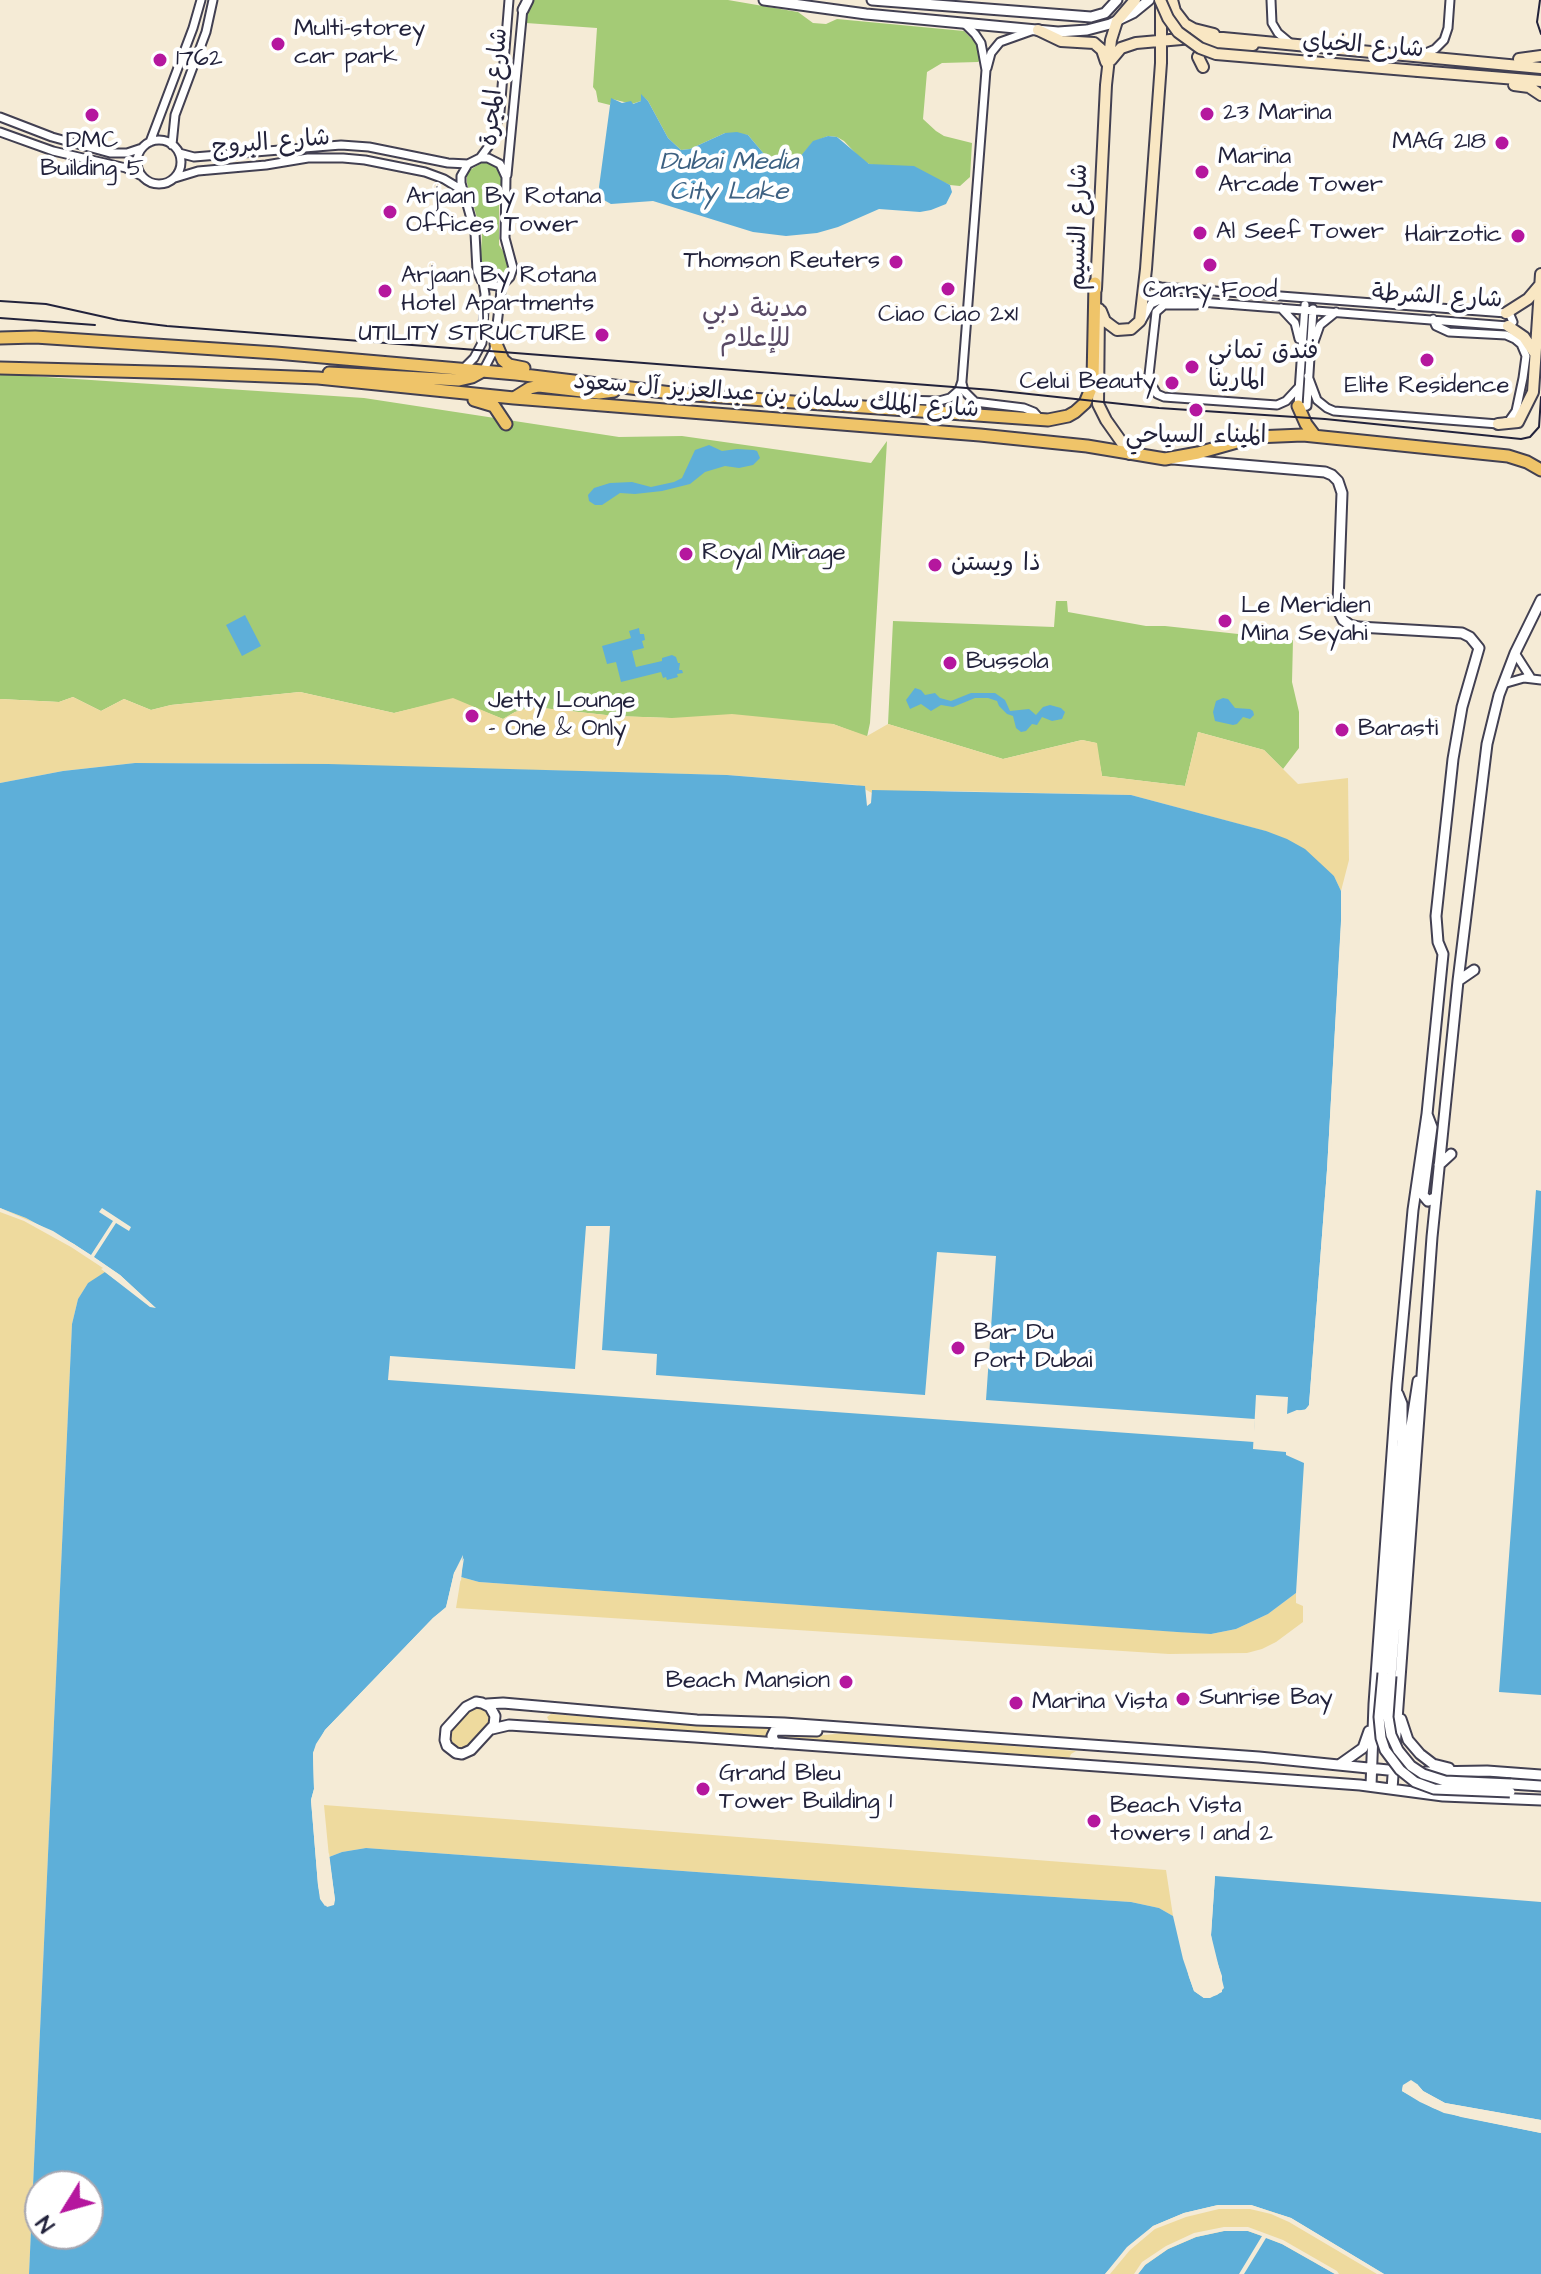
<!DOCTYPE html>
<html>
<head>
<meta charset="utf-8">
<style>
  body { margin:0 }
  #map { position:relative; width:1541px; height:2274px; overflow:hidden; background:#f5ebd6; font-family:"Architects Daughter",sans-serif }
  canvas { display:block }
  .north { position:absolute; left:24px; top:2170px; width:80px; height:80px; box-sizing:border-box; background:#fff; border:2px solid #a7a7b1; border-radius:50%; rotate:233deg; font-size:22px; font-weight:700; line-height:32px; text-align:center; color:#22223b }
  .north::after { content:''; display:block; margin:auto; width:28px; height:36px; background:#b5179e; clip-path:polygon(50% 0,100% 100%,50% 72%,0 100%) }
</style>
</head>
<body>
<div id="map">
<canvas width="1541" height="2274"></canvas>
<div class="north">N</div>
</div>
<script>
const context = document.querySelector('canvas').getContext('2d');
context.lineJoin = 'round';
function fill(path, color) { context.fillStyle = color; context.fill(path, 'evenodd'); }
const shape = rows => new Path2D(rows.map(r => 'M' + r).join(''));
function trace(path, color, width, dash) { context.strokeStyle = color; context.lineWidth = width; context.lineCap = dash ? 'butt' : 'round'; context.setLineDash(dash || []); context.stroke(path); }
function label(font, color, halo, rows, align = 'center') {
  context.font = font + ' "Architects Daughter","Playpen Sans Arabic",sans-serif'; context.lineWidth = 8; context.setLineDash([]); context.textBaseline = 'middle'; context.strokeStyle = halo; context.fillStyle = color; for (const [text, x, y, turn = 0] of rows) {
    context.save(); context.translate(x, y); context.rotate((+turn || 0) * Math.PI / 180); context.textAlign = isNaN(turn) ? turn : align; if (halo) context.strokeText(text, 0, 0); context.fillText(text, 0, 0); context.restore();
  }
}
fill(shape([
  [530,0,728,0,798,12,813,23,826,24,837,19,964,31,979,46,983,58,978,62,942,63,927,72,923,119,936,131,944,136,972,143,970,177,960,186,950,185,934,178,869,164,861,159,844,141,837,137,828,136,813,142,790,169,785,171,775,167,748,135,725,133,690,149,681,150,668,138,648,101,641,95,641,101,632,104,612,99,610,105,598,102,596,91,593,87,597,28,526,23],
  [483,162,490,163,496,168,500,173,502,185,499,207,499,245,507,257,508,272,502,280,497,282,493,282,482,273,480,267,482,235,467,183,467,175,470,170],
  [0,374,364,398,619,437,682,436,871,463,887,441,870,723,867,737,833,724,615,716,533,707,515,712,503,719,453,699,394,713,300,692,171,705,151,710,124,699,101,711,73,697,59,702,0,699],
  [1056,601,1067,601,1068,612,1146,626,1165,626,1293,640,1292,682,1299,712,1299,748,1283,769,1264,750,1198,732,1185,786,1102,776,1096,743,1082,740,1003,759,888,724,893,621,1054,627]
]), '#a4cb76');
fill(shape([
  [300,692,394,713,453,698,503,719,515,712,533,707,615,716,672,718,732,714,833,724,867,736,888,724,1003,759,1082,740,1097,743,1102,776,1185,786,1198,732,1264,750,1298,784,1348,778,1349,860,1341,891,1334,876,1265,831,1131,795,950,791,872,793,857,785,727,775,258,763,135,763,63,771,0,783,0,699,59,702,73,697,101,711,124,699,151,710,171,705],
  [0,1208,26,1218,120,1275,88,1283,78,1299,72,1324,29,2274,0,2274],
  [461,1577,479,1582,1211,1634,1236,1629,1268,1614,1296,1593,1296,1603,1303,1606,1303,1622,1276,1642,1262,1649,1247,1653,1169,1654,456,1608],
  [473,1706,486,1707,493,1720,468,1750,458,1749,450,1742,450,1729],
  [551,1714,710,1726,775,1727,769,1739,550,1723,547,1717],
  [780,1732,825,1735,845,1733,1076,1751,1071,1754,1068,1761,776,1739,777,1735],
  [324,1805,1166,1870,1173,1916,1159,1908,1131,1902,917,1888,366,1848,342,1852,329,1857],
  [1218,2205,1272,2210,1384,2274,1335,2274,1318,2264,1145,2265,1138,2274,1105,2274,1153,2226]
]), '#eeda9e');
fill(shape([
  [641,94,648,101,668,138,681,150,690,149,725,133,737,132,748,135,775,167,785,171,790,169,813,141,828,136,837,137,869,164,914,166,950,185,952,192,946,204,931,210,920,212,879,209,838,227,817,233,786,236,753,232,653,201,611,204,602,199,599,187,611,98,622,103,631,101,633,104,641,101],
  [709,445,722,451,737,449,754,450,757,451,760,458,753,465,739,468,725,466,705,472,690,484,662,491,635,494,620,493,602,505,595,505,589,501,588,495,594,488,610,483,632,482,651,487,674,482,682,478,695,450],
  [245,615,261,646,242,656,226,625],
  [639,628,640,634,644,634,645,640,642,641,644,648,632,651,636,667,662,661,662,658,672,655,676,657,678,663,680,663,679,670,682,670,683,673,677,674,678,677,667,680,666,677,663,678,661,672,621,682,616,662,607,664,602,646,631,638,629,631],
  [915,688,921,690,925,695,935,693,940,698,951,701,971,693,995,693,1005,700,1010,711,1029,709,1036,715,1043,707,1050,705,1061,708,1065,712,1062,719,1052,721,1042,717,1037,725,1032,724,1026,731,1021,732,1016,728,1013,716,1007,714,999,706,997,701,988,698,975,698,953,707,941,705,931,711,921,704,910,709,906,700],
  [1223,698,1228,699,1235,708,1250,709,1253,711,1254,715,1250,719,1243,717,1237,724,1233,725,1215,721,1213,712,1216,701],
  [135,763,328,764,727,775,865,786,867,806,871,803,872,790,1131,795,1266,831,1287,839,1305,849,1334,876,1341,891,1341,925,1327,1170,1309,1405,1304,1411,1297,1410,1287,1414,1288,1397,1256,1395,1253,1449,1286,1452,1286,1455,1304,1463,1296,1593,1268,1614,1236,1629,1211,1634,1177,1632,479,1582,461,1577,464,1558,454,1573,446,1607,433,1618,325,1730,313,1753,314,1789,311,1800,318,1885,320,1899,325,1906,335,1900,329,1857,342,1852,366,1848,917,1888,1131,1902,1159,1908,1173,1916,1183,1959,1194,1991,1204,1998,1210,1998,1222,1992,1222,1976,1213,1950,1211,1935,1215,1876,1541,1902,1541,2120,1445,2103,1423,2091,1417,2084,1403,2085,1402,2091,1420,2102,1444,2113,1541,2133,1541,2274,1384,2274,1291,2218,1251,2205,1218,2205,1184,2213,1153,2226,1105,2274,29,2274,72,1324,78,1299,88,1283,105,1272,155,1308,120,1275,74,1244,26,1218,0,1208,0,783,63,771],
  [40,2186,88,2186,88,2234,40,2234],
  [1536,1190,1541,1191,1541,1695,1499,1692],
  [1224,2231,1248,2231,1262,2236,1282,2244,1335,2274,1138,2274,1145,2265,1168,2249,1196,2237]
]), '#5eafd9');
fill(shape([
  [1343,885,1345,890,1345,925,1339,1038,1313,1406,1311,1412,1306,1414,1291,1415,1295,1411,1308,1409,1309,1405,1327,1170],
  [0,1208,53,1231,91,1255,113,1221,99,1212,102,1208,131,1227,129,1231,116,1223,94,1257,120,1275,156,1308,150,1307,101,1269,103,1268,71,1247,24,1221,0,1212],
  [586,1226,610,1226,602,1350,657,1354,656,1375,925,1395,937,1252,996,1256,986,1400,1255,1419,1254,1442,388,1380,390,1356,575,1369],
  [463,1555,461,1581,458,1578,458,1574,449,1610,436,1621,328,1733,319,1746,317,1753,318,1789,315,1800,322,1885,324,1898,329,1903,331,1900,325,1857,329,1853,335,1900,334,1905,327,1907,321,1899,318,1885,311,1800,314,1789,313,1753,316,1744,325,1730,433,1618,446,1608,454,1573],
  [1211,1876,1215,1876,1211,1935,1224,1988,1217,1995,1204,1998,1194,1991,1189,1977,1173,1910,1177,1915,1187,1958,1197,1989,1205,1994,1215,1992,1219,1989,1220,1983,1209,1951,1207,1935],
  [1411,2080,1417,2084,1423,2091,1445,2103,1541,2120,1541,2124,1444,2106,1421,2095,1411,2085,1407,2087,1408,2091,1435,2105,1462,2113,1541,2129,1541,2133,1461,2117,1433,2108,1402,2091,1403,2085],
  [1218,2205,1251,2205,1291,2218,1384,2274,1377,2274,1289,2222,1271,2214,1250,2209,1219,2209,1186,2217,1155,2229,1130,2250,1110,2274,1105,2274,1127,2247,1153,2226,1184,2213],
  [1224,2227,1248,2227,1283,2240,1337,2271,1339,2274,1335,2274,1282,2244,1266,2238,1244,2274,1239,2274,1262,2236,1248,2231,1224,2231,1196,2237,1168,2249,1145,2265,1138,2274,1134,2274,1142,2262,1166,2246,1194,2233]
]), '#f5ebd6');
const minor = shape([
  [1271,0,1272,23,1278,33,1290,43],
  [1421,55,1435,49,1444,40,1448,28,1450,0],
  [987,68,991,53,1000,42,1031,31],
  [0,117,52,137,110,153,127,153,142,148],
  [0,132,53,151,126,168,142,176],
  '137 162a22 22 0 1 1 44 0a22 22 0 1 1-44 0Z',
  [150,142,193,28,201,0],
  [172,145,175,115,206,32,213,0],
  [179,153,194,157,341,145,369,147,448,163,468,164],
  [480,158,491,143,500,112,509,0],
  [507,175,523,8],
  [175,178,198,171,266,165,308,158,343,158,365,160,425,172,444,179,462,190],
  [1196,305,1164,305,1156,312,1149,375,1150,382,1157,394,1164,397,1277,405,1286,401,1299,387],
  [1305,305,1298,406,1302,407,1307,406,1313,309],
  [1281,308,1295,323,1299,339],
  [1142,320,1151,304,1162,299,1508,326,1513,322,1510,315,1506,313,1161,287,1154,285,1145,278],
  [1314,342,1320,325,1336,312],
  [463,369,474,358,482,343,485,294,483,282],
  [483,371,494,350,501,291,503,284,510,277,513,268,505,238,506,177,500,164,488,158,480,158,468,164,461,176,461,183,475,233,477,271,481,280,486,284,498,286,503,284],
  [1308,376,1317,400,1327,408,1334,411,1498,424,1509,421,1516,411,1523,378,1526,356,1521,344,1515,339,1506,335,1449,332,1436,326,1433,319],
  [962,383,964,391,975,402,1024,408,1034,412,1041,420],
  [891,408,902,400,939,401,950,398,959,390,962,381,986,70,981,43,975,34,964,23],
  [1515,653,1531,678],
  [1503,684,1524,678,1541,680]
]);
const tertiary = shape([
  [764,0,866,14,1058,32,1087,30,1110,24,1133,13,1149,0],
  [872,0,1091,17,1105,13,1117,0],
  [523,10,528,0],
  [1173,459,1325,472,1332,475,1338,481,1342,493,1338,603,1339,612,1343,620,1350,625,1359,627,1462,633,1470,637,1479,648,1462,707,1453,759,1436,916,1438,942,1443,954,1427,1114,1413,1210,1397,1384,1374,1704,1371,1786],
  [1458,981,1474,970],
  [1427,1114,1432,1127,1423,1195,1428,1201,1436,1197],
  [1439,1165,1451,1154],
  [1383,1673,1402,1441,1402,1404,1398,1394],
  [1391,1676,1409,1439,1418,1381],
  [476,1702,482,1703,490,1707,495,1716,494,1725,471,1750,462,1754,456,1753,447,1746,445,1740,446,1729,466,1707,476,1702],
  [487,1704,503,1703,697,1720,784,1723,1259,1757,1398,1771],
  [1401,1719,1408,1740,1420,1754,1433,1764,1449,1768],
  [492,1729,509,1725,695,1737,1360,1785,1443,1796,1541,1800],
  [775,1743,772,1736,775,1730,817,1731],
  [1339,1765,1363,1748,1369,1731],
  [1425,1772,1487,1771,1541,1775],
  [1511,1784,1541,1786],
  [1392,1789,1432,1237,1458,981,1487,744,1499,695,1515,653,1541,600]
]);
const secondary = shape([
  [1172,0,1175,11,1185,24,1194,29,1214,34],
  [1038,30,1061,41,1094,43,1102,50,1106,62],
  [1519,59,1541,56],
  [1111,60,1121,48,1136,43,1193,38,1223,38,1541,68],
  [1203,67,1198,57,1204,48,1253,45],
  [1418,71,1541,81],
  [1514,85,1529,87,1541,95],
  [1096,289,1106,85,1111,40,1117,21,1135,0],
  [1099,309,1098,404,1106,420,1130,454],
  [1101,311,1105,321,1117,330,1131,329,1140,321,1146,269,1161,63,1161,2],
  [1506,313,1528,299,1539,286],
  [1508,326,1524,337,1534,352],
  [1498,424,1518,422,1533,392,1541,274]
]);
const primary = shape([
  [0,338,35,337,276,353,516,374,680,394,1048,420,1068,416,1075,412,1085,403,1090,391,1093,380,1095,283],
  [496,344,503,360,509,365,524,368],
  [0,368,192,373,318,378,514,398,980,435,1087,446,1165,459,1198,453,1255,437,1303,435,1508,456,1527,462,1541,470],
  [329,373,459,380,472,377,483,371],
  [514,398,530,388,539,386,599,393,614,391],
  [474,400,494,406,506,424],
  [1298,406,1306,424,1315,436]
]);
trace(minor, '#424052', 11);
trace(tertiary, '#424052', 13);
trace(secondary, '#424052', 14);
trace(primary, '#424052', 15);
trace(minor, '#fff', 7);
trace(tertiary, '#fff', 9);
trace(secondary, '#f9e7c3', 10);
trace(primary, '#efc469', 11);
trace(shape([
  [1540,0,1537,22,1541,34],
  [0,301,46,304,118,320,167,326,992,390,1159,408,1325,419,1521,439,1530,437,1539,427,1541,397],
  [0,318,95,325]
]), '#22223b', 2);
const tertiaryBridge = shape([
  [1383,1673,1379,1717,1381,1738,1385,1750,1400,1770,1415,1782,1434,1789,1510,1792],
  [1391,1676,1388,1717,1391,1735,1398,1750,1411,1766,1423,1774,1445,1781,1511,1784]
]);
const secondaryBridge = shape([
  [1160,0,1168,18,1178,32,1200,48,1216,54,1418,71]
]);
trace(tertiaryBridge, '#424052', 13, []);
trace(secondaryBridge, '#424052', 14, []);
trace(tertiaryBridge, '#fff', 9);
trace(secondaryBridge, '#f9e7c3', 10);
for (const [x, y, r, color] of [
  [278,44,8,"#b5179e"],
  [160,60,8,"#b5179e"],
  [1207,114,8,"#b5179e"],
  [92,115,8,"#b5179e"],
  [1502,143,8,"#b5179e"],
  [1202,172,8,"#b5179e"],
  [390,212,8,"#b5179e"],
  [1200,233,8,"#b5179e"],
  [1518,236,8,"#b5179e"],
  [896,262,8,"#b5179e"],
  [1210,265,8,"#b5179e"],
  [948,289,8,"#b5179e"],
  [385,291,8,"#b5179e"],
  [602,335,8,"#b5179e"],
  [1427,360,8,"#b5179e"],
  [1192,367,8,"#b5179e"],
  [1172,383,8,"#b5179e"],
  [1196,410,8,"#b5179e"],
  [686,554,8,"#b5179e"],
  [935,565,8,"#b5179e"],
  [1225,621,8,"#b5179e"],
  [950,663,8,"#b5179e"],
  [472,716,8,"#b5179e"],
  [1342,730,8,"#b5179e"],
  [958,1348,8,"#b5179e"],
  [846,1682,8,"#b5179e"],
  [1183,1699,8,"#b5179e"],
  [1016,1703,8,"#b5179e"],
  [703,1789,8,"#b5179e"],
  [1094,1821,8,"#b5179e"]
]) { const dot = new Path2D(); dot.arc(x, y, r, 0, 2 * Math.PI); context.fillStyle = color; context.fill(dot); trace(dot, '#fff', 3); }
label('24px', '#22223b', '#fff', [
  ["Multi-storey",294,30],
  ["car park",294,58],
  ["1762",176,60],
  ["23 Marina",1223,114],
  ["DMC",92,142,"center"],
  ["Building 5",92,170,"center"],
  ["MAG 218",1486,143,"right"],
  ["Marina",1218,158],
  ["Arcade Tower",1218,186],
  ["Arjaan By Rotana",406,198],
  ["Offices Tower",406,226],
  ["Al Seef Tower",1216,233],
  ["Hairzotic",1502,236,"right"],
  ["Thomson Reuters",880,262,"right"],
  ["Arjaan By Rotana",401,277],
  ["Hotel Apartments",401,305],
  ["Carry Food",1210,292,"center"],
  ["Ciao Ciao 2x1",948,316,"center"],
  ["UTILITY STRUCTURE",586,335,"right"],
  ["فندق تماني",1208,353],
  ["المارينا",1208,381],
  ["Celui Beauty",1156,383,"right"],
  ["Elite Residence",1427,387,"center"],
  ["الميناء السياحي",1196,437,"center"],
  ["Royal Mirage",702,554],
  ["ذا ويستن",951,565],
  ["Le Meridien",1241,607],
  ["Mina Seyahi",1241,635],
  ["Bussola",966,663],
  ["Jetty Lounge",488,702],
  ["- One & Only",488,730],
  ["Barasti",1358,730],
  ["Bar Du",974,1334],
  ["Port Dubai",974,1362],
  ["Beach Mansion",830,1682,"right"],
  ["Sunrise Bay",1199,1699],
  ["Marina Vista",1032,1703],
  ["Grand Bleu",719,1775],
  ["Tower Building 1",719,1803],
  ["Beach Vista",1110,1807],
  ["towers 1 and 2",1110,1835]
], 'left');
label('24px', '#22223b', '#fff', [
  ["شارع الخياي",1363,47,4],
  ["شارع المجرة",496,87,-85],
  ["شارع البروج",271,144,-5],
  ["شارع النسيم",1080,227,-89],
  ["شارع الشرطة",1437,298,3],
  ["شارع الملك سلمان بن عبدالعزيز آل سعود",776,397,4]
]);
label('italic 26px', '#3d6182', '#fff', [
  ["Dubai Media",729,164],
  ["City Lake",729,194]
]);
label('26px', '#5a4b66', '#fff', [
  ["مدينة دبي",755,311],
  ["للإعلام",755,341]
]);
</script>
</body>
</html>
